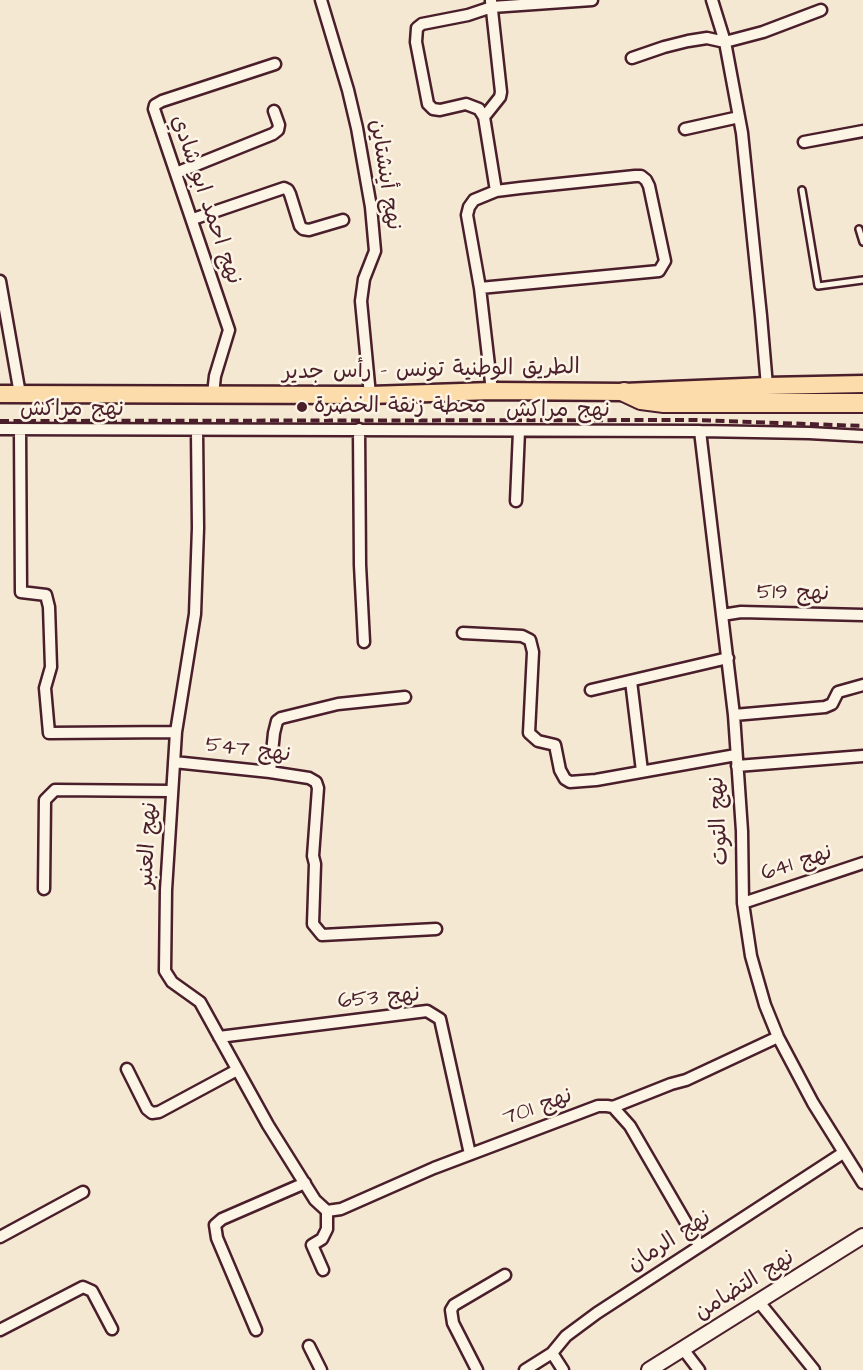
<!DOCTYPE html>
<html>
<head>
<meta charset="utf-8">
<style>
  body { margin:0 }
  canvas { display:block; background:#f5e8d3 }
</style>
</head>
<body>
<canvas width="863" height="1370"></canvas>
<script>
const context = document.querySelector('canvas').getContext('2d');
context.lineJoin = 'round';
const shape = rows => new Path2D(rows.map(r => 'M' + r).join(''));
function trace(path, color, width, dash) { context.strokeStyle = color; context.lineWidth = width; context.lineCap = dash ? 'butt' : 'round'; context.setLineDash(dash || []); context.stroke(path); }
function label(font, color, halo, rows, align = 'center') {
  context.font = font + ' "Architects Daughter","Playpen Sans Arabic",sans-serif'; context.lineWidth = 5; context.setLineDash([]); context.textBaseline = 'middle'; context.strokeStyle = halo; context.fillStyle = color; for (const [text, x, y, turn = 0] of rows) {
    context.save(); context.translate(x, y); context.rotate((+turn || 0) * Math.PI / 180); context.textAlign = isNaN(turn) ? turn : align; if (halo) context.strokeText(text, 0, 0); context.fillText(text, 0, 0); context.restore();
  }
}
const service = shape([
  [802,190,818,286,863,280],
  [859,229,863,242]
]);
const minor = shape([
  [321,0,348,90,357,128,371,207,375,251,364,279,361,301,370,395],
  [712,0,725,42,742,133,761,316,767,386],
  [632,58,664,47,688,41,707,38,725,42,763,32,821,10],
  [484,117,500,97,501,92,491,1],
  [685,129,739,117],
  [804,142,863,131],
  [176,173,273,134,278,130,279,125,274,111],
  [496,191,484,117,479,109,466,104,440,110,433,109,428,104,416,42,417,28,422,24,468,15,492,7,592,0],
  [193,219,284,188,288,190,290,194,300,226,303,229,309,230,343,220],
  [0,281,20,394],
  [480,288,659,271,665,261,649,186,646,180,641,176,635,176,520,188,496,191,474,200,469,207,467,215,480,288,492,391],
  [213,394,215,376,229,330,154,109,155,105,162,101,275,64],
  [0,429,700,431,809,433,863,436],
  [359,429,360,565,364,642],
  [20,430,21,592,46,595,49,607,51,667,45,688,49,733,176,732],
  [197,431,198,528,195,614,176,732,166,890,165,971,172,982,200,1002,268,1125,315,1200,327,1211],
  [700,431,734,715,742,831,743,903,751,956,765,1005,778,1037,813,1103,863,1183],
  [516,501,519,431],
  [722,615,741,612,863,615],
  [463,633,522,636,530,640,533,652,529,733,538,741,555,745,560,770,565,779,570,782,596,780,736,755],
  [631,681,642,771],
  [591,690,728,658],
  [734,715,825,707,832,704,838,692,863,685],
  [174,762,270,772,309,778,316,782,318,788,313,856,315,864,313,924,322,935,436,929],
  [737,766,863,756],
  [270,772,274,733,277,721,281,718,338,704,405,697],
  [44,889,45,800,55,790,171,791],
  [743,903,863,863],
  [219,1037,427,1011,440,1019,470,1154],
  [127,1069,147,1109,152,1113,159,1112,237,1070],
  [613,1107,671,1084,686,1080,778,1037],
  [327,1211,341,1209,434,1168,598,1106,607,1106,613,1107,630,1126,699,1245],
  [0,1237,83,1192],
  [323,1270,312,1245,322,1239,327,1229,327,1211],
  [759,1302,814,1370],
  [0,1330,83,1287,92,1291,112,1329],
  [256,1330,217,1238,215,1225,222,1219,305,1183],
  [309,1346,321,1370],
  [683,1349,699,1370],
  [552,1353,563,1370],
  [477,1370,453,1323,451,1310,454,1305,505,1275],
  [525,1370,552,1353,566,1336,597,1313,843,1153]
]);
const tertiary = shape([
  [649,1370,863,1236]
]);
const primary = shape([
  [0,394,370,395,492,391,624,392,767,386,863,384]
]);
const trunk = shape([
  [624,392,641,400,664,403,863,403]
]);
trace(service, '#4a1f2b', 10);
trace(minor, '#4a1f2b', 15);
trace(tertiary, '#4a1f2b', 18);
trace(primary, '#4a1f2b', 21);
trace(trunk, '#4a1f2b', 22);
trace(service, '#fcf5e5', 5);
trace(minor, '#fcf5e5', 10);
trace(tertiary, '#fcf5e5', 14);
trace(primary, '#fddcac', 16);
trace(trunk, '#fddcac', 18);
trace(shape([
  [0,421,695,420,863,426]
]), '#4a1f2b', 4, [9, 4.5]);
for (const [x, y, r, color] of [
  [302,407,6,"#4a1f2b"]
]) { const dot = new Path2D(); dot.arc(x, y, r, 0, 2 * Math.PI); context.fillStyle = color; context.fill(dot); trace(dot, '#fcf5e5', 2); }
label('22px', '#4a1f2b', '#fcf5e5', [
  ["نهج أينشتاين",384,175,81],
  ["نهج احمد ابو شادي",205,200,71],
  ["الطريق الوطنية تونس - رأس جدير",431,371,-1],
  ["نهج مراكش",72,410],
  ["نهج مراكش",558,411],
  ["نهج 519",793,594,1],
  ["نهج 547",248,751,7],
  ["نهج التوت",720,821,-93],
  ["نهج العنبر",149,845,-87],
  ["نهج 641",797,864,-18],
  ["نهج 653",379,999,-5],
  ["نهج 701",538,1108,-20],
  ["نهج الرمان",670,1242,-33],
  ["نهج التضامن",745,1286,-32]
]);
label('22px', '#4a1f2b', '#fcf5e5', [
  ["محطة زنقة الخضرة",314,407]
], 'left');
</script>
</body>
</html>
